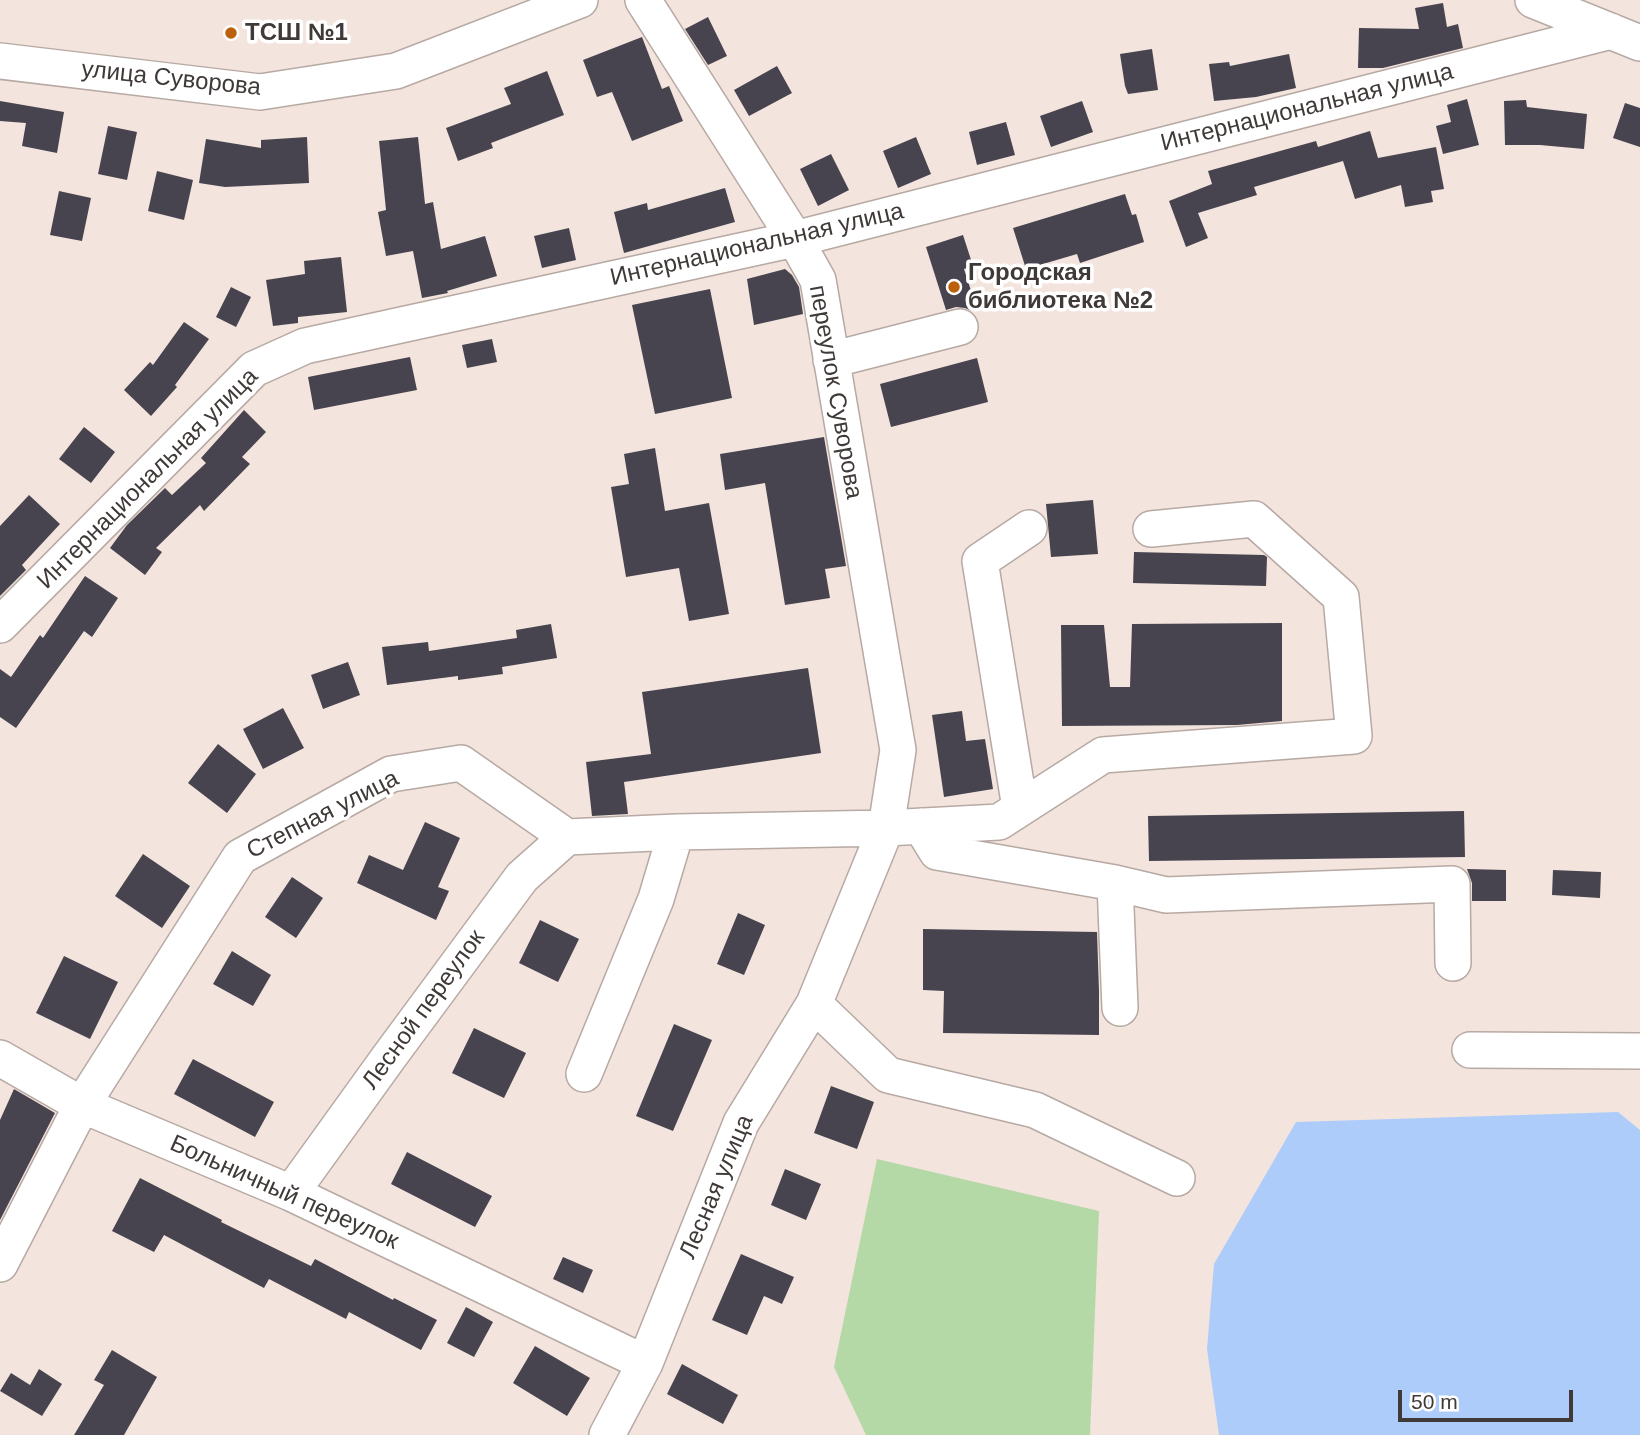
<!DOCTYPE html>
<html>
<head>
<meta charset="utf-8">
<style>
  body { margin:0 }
  #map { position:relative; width:1640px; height:1435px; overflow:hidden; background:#f3e4de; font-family:Helvetica,sans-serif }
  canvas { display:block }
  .scale { position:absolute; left:1398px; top:1390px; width:175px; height:32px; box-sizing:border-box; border:4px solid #3f3937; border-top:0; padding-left:9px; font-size:21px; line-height:24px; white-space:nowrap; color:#3f3937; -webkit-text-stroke:5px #fff; paint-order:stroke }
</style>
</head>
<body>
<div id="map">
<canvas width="1640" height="1435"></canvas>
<div class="scale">50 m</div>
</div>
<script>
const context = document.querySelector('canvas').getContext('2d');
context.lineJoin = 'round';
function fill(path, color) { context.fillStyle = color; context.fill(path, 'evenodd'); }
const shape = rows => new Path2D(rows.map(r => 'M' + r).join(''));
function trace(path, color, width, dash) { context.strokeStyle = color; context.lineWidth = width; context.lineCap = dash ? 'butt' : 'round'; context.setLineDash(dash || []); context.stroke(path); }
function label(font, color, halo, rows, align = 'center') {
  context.font = font + ' Helvetica,sans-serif'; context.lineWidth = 7; context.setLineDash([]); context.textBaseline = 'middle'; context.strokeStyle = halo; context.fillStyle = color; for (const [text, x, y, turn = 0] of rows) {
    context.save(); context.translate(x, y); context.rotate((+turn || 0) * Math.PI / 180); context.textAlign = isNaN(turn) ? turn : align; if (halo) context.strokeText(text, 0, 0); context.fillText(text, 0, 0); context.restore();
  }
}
fill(shape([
  [877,1159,1099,1211,1090,1435,866,1435,834,1367]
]), '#b5d8a7');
fill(shape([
  [1618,1112,1640,1130,1640,1435,1219,1435,1207,1349,1214,1264,1296,1122]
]), '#aeccf9');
fill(shape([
  [1443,3,1447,27,1458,24,1463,48,1383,68,1358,68,1359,28,1419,29,1415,8],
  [708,17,727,56,708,65,685,29],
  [642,37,662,89,669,86,683,121,632,141,612,92,597,97,583,60],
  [1152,49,1158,90,1128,94,1125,86,1120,54],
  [1289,54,1296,88,1256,97,1214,101,1209,64,1229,62,1230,66],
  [777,66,792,93,749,116,734,90],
  [547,71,564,115,491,143,493,148,458,161,446,128,511,104,504,88],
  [1467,99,1479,145,1443,154,1436,126,1451,122,1447,105],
  [1526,100,1527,107,1587,114,1584,149,1540,145,1505,145,1504,101],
  [0,101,64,112,57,153,22,146,26,123,0,121],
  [1082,101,1093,132,1051,147,1040,116],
  [1625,103,1640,108,1640,147,1613,138],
  [1006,122,1015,155,977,165,969,132],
  [108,126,137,132,127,180,98,174],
  [1370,131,1378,158,1436,147,1444,189,1431,191,1433,202,1405,207,1401,185,1355,199,1343,161,1254,187,1257,195,1198,213,1208,238,1186,247,1169,201,1212,184,1208,171,1316,141,1318,147],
  [307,137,309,183,225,187,199,183,206,139,261,148,261,140],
  [418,137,425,204,433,202,441,249,485,236,497,276,447,291,448,293,422,298,413,251,386,256,378,212,386,210,379,141],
  [916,137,931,174,898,188,883,151],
  [831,154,849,190,818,206,800,169],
  [157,171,193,180,184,220,148,211],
  [725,188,735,222,624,253,614,212,647,203,648,210],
  [59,191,91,198,82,241,50,235],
  [1125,194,1132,215,1136,214,1144,242,1080,263,1077,254,1026,269,1013,228],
  [569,228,576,260,542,268,534,236],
  [963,235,973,266,964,269,977,309,972,311,965,308,956,307,946,310,926,247],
  [341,257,347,312,298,317,298,323,273,326,266,280,305,274,304,261],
  [785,269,792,275,799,287,803,314,754,325,747,279],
  [231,287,251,297,236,327,216,317],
  [710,289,732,398,655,414,632,305],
  [184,322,209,339,175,385,177,387,151,416,124,390,150,362,153,365],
  [492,339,497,362,467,368,462,345],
  [410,357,417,390,314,410,308,377],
  [977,358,988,402,891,427,880,384],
  [244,410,266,432,242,457,250,464,204,511,200,505,156,548,162,552,145,575,110,548,127,525,165,488,172,495,206,463,201,458],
  [84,427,115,452,91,483,59,459],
  [824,437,846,566,825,569,830,598,785,605,765,483,725,490,720,454],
  [655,448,665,511,709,503,729,614,689,621,679,568,626,577,611,487,629,484,624,454],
  [29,495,60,524,22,565,26,570,0,596,0,526],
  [1093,500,1098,554,1051,557,1046,504],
  [1134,552,1264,555,1267,557,1266,586,1133,583],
  [85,576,118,598,92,637,84,631,16,728,0,717,0,669,11,677,40,635,43,638],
  [1282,623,1282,721,1237,725,1062,726,1061,625,1104,625,1110,687,1130,687,1132,624],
  [551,624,557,658,502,667,503,674,458,680,458,676,387,685,382,647,428,642,429,651,517,638,516,630],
  [348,662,360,695,323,709,311,675],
  [808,668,821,753,624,782,628,814,592,816,586,762,651,754,642,692],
  [283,708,304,748,263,769,243,729],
  [962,711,966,741,985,739,993,789,944,797,932,715],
  [218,744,256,774,227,813,188,783],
  [1464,811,1465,857,1149,861,1148,816],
  [425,822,460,838,438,887,449,891,436,920,357,883,369,855,403,870],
  [143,854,190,886,162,928,115,896],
  [1467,869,1506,870,1506,901,1472,901,1472,883],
  [1553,870,1601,872,1600,898,1552,895],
  [292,877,323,898,296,938,265,917],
  [738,913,765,925,744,975,717,964],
  [540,920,579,939,558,982,519,963],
  [923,929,1097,932,1099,991,1099,1035,943,1033,944,991,923,990],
  [232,951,271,975,253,1006,213,984],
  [64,956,118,982,90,1039,36,1013],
  [674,1024,712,1040,673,1131,636,1116],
  [474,1028,526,1053,504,1098,452,1073],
  [193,1059,274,1102,255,1137,174,1094],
  [831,1086,874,1102,857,1149,814,1133],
  [14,1089,55,1113,0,1220,0,1120],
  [407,1152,492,1196,475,1227,391,1184],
  [785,1169,821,1184,806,1220,771,1205],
  [140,1178,222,1220,221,1222,311,1266,315,1259,393,1300,394,1298,437,1320,421,1350,349,1312,346,1319,269,1279,264,1288,164,1235,154,1252,112,1231],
  [741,1254,794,1277,782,1304,764,1296,747,1335,712,1320],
  [563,1257,593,1270,583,1293,553,1279],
  [466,1307,493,1322,474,1357,447,1343],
  [535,1346,590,1378,567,1416,513,1383],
  [112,1350,157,1377,124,1435,74,1435,104,1385,94,1380],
  [682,1364,738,1395,723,1424,667,1394],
  [39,1369,62,1384,42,1416,0,1391,11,1373,30,1385]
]), '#47444f');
const minor = shape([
  [1533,0,1640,43],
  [0,61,260,92,396,71,580,0],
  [831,360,960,327],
  [0,625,254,369,305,346,795,239,1611,31],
  [1020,808,980,561,1029,528],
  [921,826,937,852,1115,883,1120,1008],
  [1115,883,1166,895,1452,884,1453,963],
  [814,1004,888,1075,1035,1110,1177,1178],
  [1470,1050,1640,1051],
  [0,1058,82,1105,291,1193,645,1363],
  [584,1074,656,899,676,832],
  [291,1193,389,1057,522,877,567,837],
  [0,1264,82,1105,240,857,391,774,461,763,567,837,676,832,886,828,999,822,1103,755,1354,736,1341,597,1254,519,1151,529],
  [607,1435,645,1363,741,1123,814,1004,886,828,898,750,818,280,795,239,643,0]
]);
trace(minor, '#b7a9a3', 38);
trace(minor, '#fff', 35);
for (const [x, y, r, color] of [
  [231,33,7,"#bc600b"],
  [954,287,7,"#bc600b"]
]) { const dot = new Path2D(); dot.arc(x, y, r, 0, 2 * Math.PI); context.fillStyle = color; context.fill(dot); trace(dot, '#fff', 2.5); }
label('bold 24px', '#3f3937', '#fff', [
  ["ТСШ №1",245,33],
  ["Городская",968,273],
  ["библиотека №2",968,301]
], 'left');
label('24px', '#3f3937', '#fff', [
  ["улица Суворова",171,79,6],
  ["Интернациональная улица",1307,108,-14],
  ["Интернациональная улица",757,245,-13],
  ["переулок Суворова",835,392,80],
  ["Интернациональная улица",148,479,-45],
  ["Степная улица",323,815,-27],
  ["Лесной переулок",424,1010,-54],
  ["Лесная улица",717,1187,-67],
  ["Больничный переулок",284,1193,24]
]);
</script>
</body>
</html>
